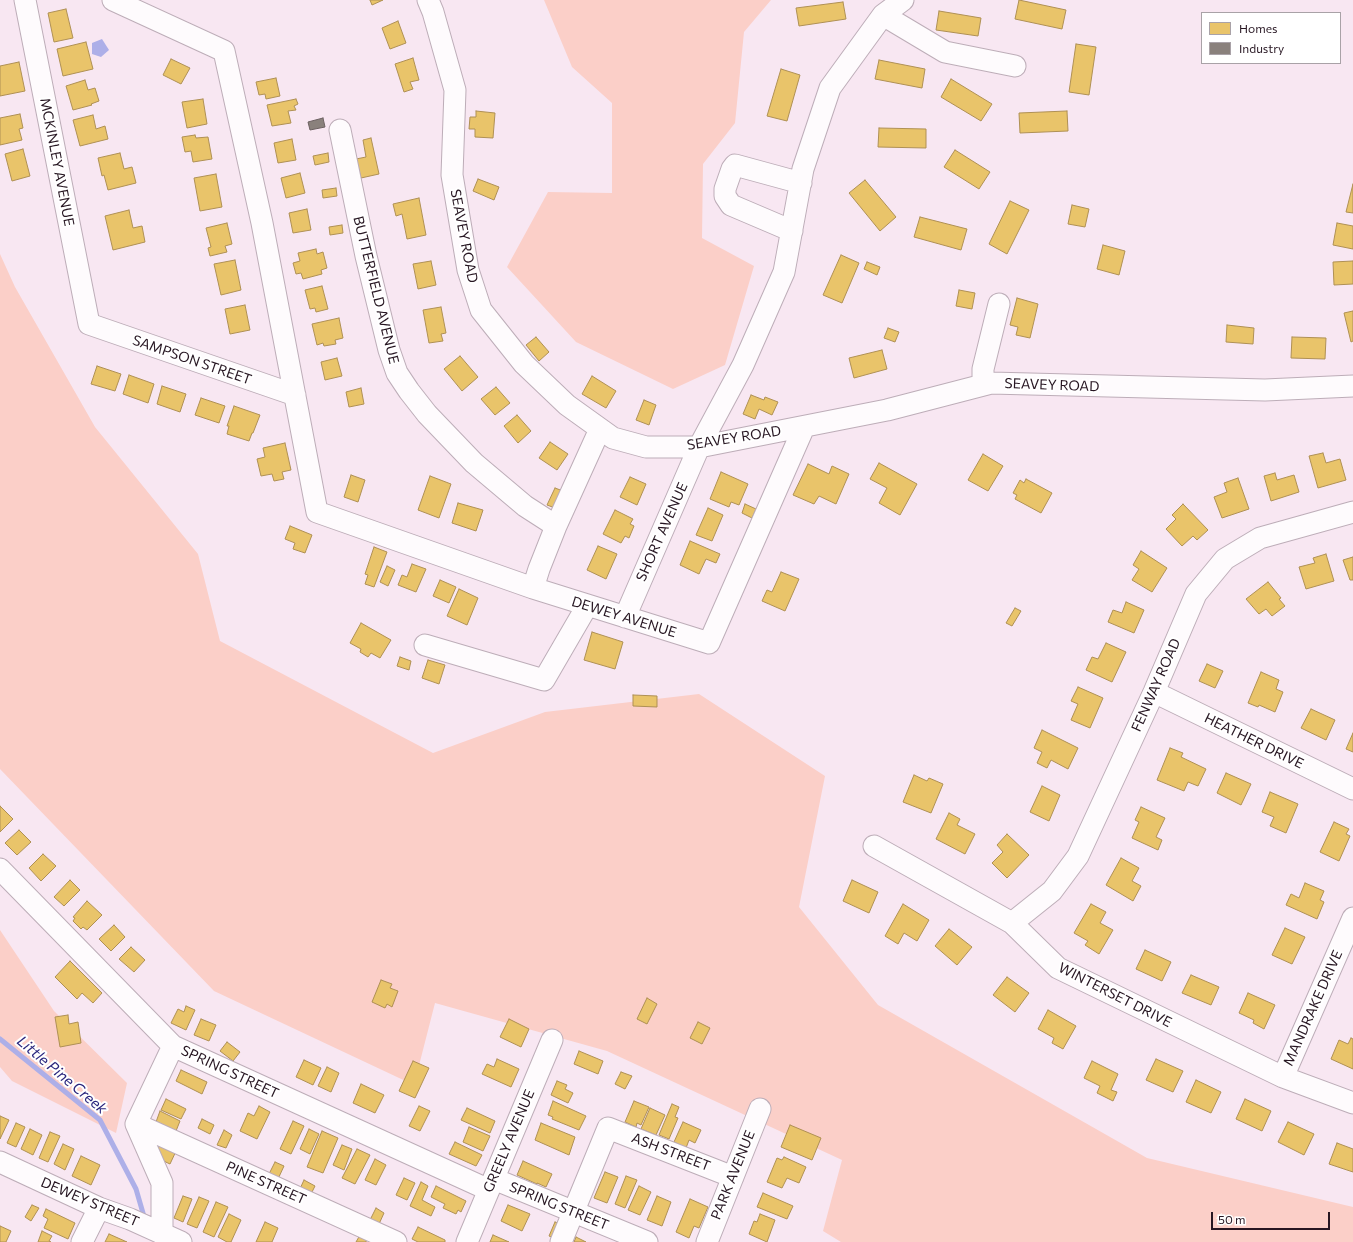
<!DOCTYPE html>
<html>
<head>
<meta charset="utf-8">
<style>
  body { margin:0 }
  #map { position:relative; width:1353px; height:1242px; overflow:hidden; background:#f8e7f2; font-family:Commissioner,sans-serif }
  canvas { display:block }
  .legend { position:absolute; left:1201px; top:12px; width:140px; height:52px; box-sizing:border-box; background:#fff; border:1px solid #a9a2a7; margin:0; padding:5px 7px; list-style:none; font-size:12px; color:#271622 }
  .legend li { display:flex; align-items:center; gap:8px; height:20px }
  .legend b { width:20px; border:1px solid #a9a2a7 }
  .scale { position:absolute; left:1211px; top:1212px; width:119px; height:18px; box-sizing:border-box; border:2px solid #271622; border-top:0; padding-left:5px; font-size:12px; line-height:14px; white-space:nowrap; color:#271622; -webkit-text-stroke:3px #fff; paint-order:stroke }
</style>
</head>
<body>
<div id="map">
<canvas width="1353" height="1242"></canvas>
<ul class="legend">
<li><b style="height:11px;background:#e9c46a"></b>Homes</li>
<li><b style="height:11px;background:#8a817c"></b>Industry</li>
</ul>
<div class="scale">50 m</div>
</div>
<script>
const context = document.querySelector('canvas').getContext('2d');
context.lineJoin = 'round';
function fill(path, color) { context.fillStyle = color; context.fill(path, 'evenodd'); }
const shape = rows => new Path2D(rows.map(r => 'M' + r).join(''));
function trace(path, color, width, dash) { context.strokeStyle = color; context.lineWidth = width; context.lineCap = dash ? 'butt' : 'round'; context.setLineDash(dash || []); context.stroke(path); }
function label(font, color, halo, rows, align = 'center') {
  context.font = font + ' Commissioner,sans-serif'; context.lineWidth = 4; context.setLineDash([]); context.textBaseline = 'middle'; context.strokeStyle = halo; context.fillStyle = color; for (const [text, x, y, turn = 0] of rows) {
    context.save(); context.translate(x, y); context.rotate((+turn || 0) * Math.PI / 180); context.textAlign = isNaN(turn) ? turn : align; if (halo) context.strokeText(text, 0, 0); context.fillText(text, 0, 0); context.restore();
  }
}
fill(shape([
  [544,0,771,0,744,32,735,123,703,164,702,238,754,266,725,365,673,389,576,342,507,267,548,192,612,193,612,103,572,67],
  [0,254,15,287,95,427,198,554,220,641,433,753,545,712,699,694,825,776,799,907,878,1005,1147,1158,1353,1207,1353,1242,841,1242,823,1231,842,1160,607,1051,435,1003,414,1085,214,991,0,769],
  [0,930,54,1011,127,1083,116,1133,12,1081,0,1067]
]), '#fbcfc8');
fill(shape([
  [102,39,109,50,101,57,92,54,92,43]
]), '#adafe8');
const homes = shape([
  [370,0,383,0,372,5,370,0],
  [1019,0,1066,10,1062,29,1015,19,1019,0],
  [843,2,846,19,799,26,796,8,843,2],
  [66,9,73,38,54,42,48,13,66,9],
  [939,11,981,18,978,36,936,30,939,11],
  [398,21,406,43,390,49,382,28,398,21],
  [86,42,93,69,63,76,57,49,86,42],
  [1076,44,1096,47,1089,95,1069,92,1076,44],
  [413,58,419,80,410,82,413,89,404,92,395,64,413,58],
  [171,59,190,68,181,84,163,75,171,59],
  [879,60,925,69,922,88,875,79,879,60],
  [19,62,25,91,0,96,0,66,19,62],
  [781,69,800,75,787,121,767,116,781,69],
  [276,78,280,96,266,99,265,94,259,95,256,82,276,78],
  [951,79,992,104,981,121,941,97,951,79],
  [85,80,88,90,95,88,99,101,91,104,92,105,73,110,66,86,85,80],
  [203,99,207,124,187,128,182,102,203,99],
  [296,99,298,104,294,106,296,110,288,111,291,123,272,126,267,105,296,99],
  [476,111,495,113,493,138,475,137,475,129,469,129,470,117,476,117,476,111],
  [1067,111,1068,131,1020,133,1019,113,1067,111],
  [20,114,23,128,19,129,22,140,0,145,0,118,20,114],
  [93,115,96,129,105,126,108,139,80,146,73,120,93,115],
  [879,128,926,129,926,148,878,147,879,128],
  [195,135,196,138,208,137,212,159,193,162,191,151,185,152,182,137,195,135],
  [371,138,379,174,361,178,356,159,366,157,363,140,371,138],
  [292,139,296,160,278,163,274,143,292,139],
  [23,149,30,176,12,181,5,154,23,149],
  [955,150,990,172,979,189,944,167,955,150],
  [120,153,124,169,132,167,136,183,108,190,104,175,102,176,98,158,120,153],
  [328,153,329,162,315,165,313,156,328,153],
  [300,173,305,193,286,198,281,178,300,173],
  [216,174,222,207,200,211,194,178,216,174],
  [478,179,499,187,494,200,473,191,478,179],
  [865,180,896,217,880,231,849,193,865,180],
  [1353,184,1353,213,1346,212,1353,184],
  [336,188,337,196,323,198,322,190,336,188],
  [419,198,426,235,407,239,402,214,396,216,393,204,419,198],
  [1010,201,1029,210,1007,254,989,244,1010,201],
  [1072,205,1089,209,1085,227,1068,224,1072,205],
  [307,209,311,230,293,233,289,213,307,209],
  [129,210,133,228,142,226,145,242,113,250,105,216,129,210],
  [920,217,967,229,961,250,914,237,920,217],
  [227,223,232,244,225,246,227,252,210,256,208,248,211,247,206,228,227,223],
  [1337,223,1353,226,1353,249,1333,245,1337,223],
  [342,225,343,233,330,235,329,227,342,225],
  [1103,245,1125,251,1119,275,1097,269,1103,245],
  [316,249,317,254,323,252,327,268,321,270,322,274,303,279,301,273,296,274,293,263,300,261,298,253,316,249],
  [841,255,859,263,842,303,823,295,841,255],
  [235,260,241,290,221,295,214,264,235,260],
  [431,261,436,285,418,289,413,264,431,261],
  [1353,261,1353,284,1334,285,1333,262,1353,261],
  [867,262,880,267,877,275,864,269,867,262],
  [322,286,328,309,316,312,315,308,310,309,305,290,322,286],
  [959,290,975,293,972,309,956,306,959,290],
  [1017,298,1038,304,1030,338,1016,335,1018,327,1010,325,1017,298],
  [245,305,250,330,230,334,225,309,245,305],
  [441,307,446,333,441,334,443,341,429,343,423,310,441,307],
  [1353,311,1353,341,1351,342,1344,313,1353,311],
  [339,318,343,338,335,340,336,344,324,346,323,343,317,345,312,324,339,318],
  [1227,325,1254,328,1253,344,1226,342,1227,325],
  [888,328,899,332,895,342,884,338,888,328],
  [536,337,549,352,539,361,526,345,536,337],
  [1292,337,1326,338,1325,359,1291,358,1292,337],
  [882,350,887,369,854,378,849,358,882,350],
  [460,356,478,377,462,391,444,369,460,356],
  [337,358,342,376,325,380,321,362,337,358],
  [97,366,121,374,115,391,91,384,97,366],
  [129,375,154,384,148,403,123,394,129,375],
  [592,376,616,391,606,408,582,394,592,376],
  [162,386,186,394,180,412,157,404,162,386],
  [496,387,510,403,495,415,481,399,496,387],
  [361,388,364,404,349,407,346,392,361,388],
  [751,395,764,400,765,397,778,402,772,415,759,409,755,419,743,414,751,395],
  [201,398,225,406,219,423,195,415,201,398],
  [644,400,656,405,649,425,636,420,644,400],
  [234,406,260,415,253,433,252,433,249,441,227,434,229,426,227,426,234,406],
  [517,415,531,431,518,443,504,426,517,415],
  [550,442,568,454,557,470,539,458,550,442],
  [285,443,291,470,282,472,284,479,274,481,272,474,261,476,257,459,265,457,263,448,285,443],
  [1323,453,1326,463,1340,459,1346,480,1318,488,1309,456,1323,453],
  [983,454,1003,466,988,491,968,480,983,454],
  [879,463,917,484,900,515,879,503,887,488,870,479,879,463],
  [808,464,829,474,832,466,849,474,836,504,819,496,814,504,793,495,808,464],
  [721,472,748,484,739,505,731,502,729,507,710,499,721,472],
  [1275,473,1277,480,1294,475,1299,492,1271,501,1264,476,1275,473],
  [351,475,365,480,358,502,344,497,351,475],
  [430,476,451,484,439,518,418,510,430,476],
  [630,477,646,484,637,505,620,497,630,477],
  [1238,478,1249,509,1222,518,1214,497,1227,492,1224,483,1238,478],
  [1026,479,1052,493,1041,513,1015,499,1017,495,1013,493,1020,480,1024,483,1026,479],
  [555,488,563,491,555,508,547,505,555,488],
  [458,503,483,510,476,531,452,523,458,503],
  [745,504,756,509,752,518,742,513,745,504],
  [1183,504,1208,530,1197,540,1193,536,1182,546,1166,529,1176,519,1172,515,1183,504],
  [708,508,723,515,712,541,696,535,708,508],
  [615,510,633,519,630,524,634,526,629,538,625,536,621,543,603,534,615,510],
  [290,526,312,535,305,553,293,549,295,543,285,539,290,526],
  [690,541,720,554,716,563,706,559,699,574,680,565,690,541],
  [598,546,617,554,606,579,587,570,598,546],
  [374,547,387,552,374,587,365,584,368,575,365,574,374,547],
  [1141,551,1167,568,1152,592,1132,580,1139,569,1133,565,1141,551],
  [1326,554,1334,581,1306,589,1299,567,1315,563,1313,558,1326,554],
  [1353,557,1353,580,1350,580,1343,560,1353,557],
  [412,564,426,569,416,592,398,585,402,575,407,577,412,564],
  [387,566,395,570,388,586,380,582,387,566],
  [781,572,799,579,785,611,762,601,767,590,772,592,781,572],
  [440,580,456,587,449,603,433,596,440,580],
  [1268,582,1281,598,1279,599,1285,606,1272,616,1266,609,1259,614,1246,599,1268,582],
  [459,589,478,598,467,625,447,616,459,589],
  [1126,602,1144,610,1134,633,1108,622,1113,610,1122,613,1126,602],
  [1015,608,1021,611,1012,626,1006,623,1015,608],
  [361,623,391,640,380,658,371,653,368,657,360,652,361,649,350,643,361,623],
  [592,632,623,642,615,669,584,660,592,632],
  [1106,643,1126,652,1112,682,1086,670,1092,657,1098,659,1106,643],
  [400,657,411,661,409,670,397,666,400,657],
  [428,660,445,665,439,684,422,678,428,660],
  [1207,664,1223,671,1215,688,1199,681,1207,664],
  [1261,672,1279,680,1276,689,1283,692,1275,712,1259,705,1258,707,1248,703,1261,672],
  [1078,687,1103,698,1090,728,1071,720,1078,704,1071,701,1078,687],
  [633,695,657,696,657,707,633,706,633,695],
  [1311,709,1335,720,1326,740,1301,728,1311,709],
  [1042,730,1078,748,1068,769,1051,760,1047,768,1037,763,1042,752,1034,748,1042,730],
  [1353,733,1353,752,1346,749,1353,733],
  [1170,748,1183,753,1181,757,1206,769,1198,786,1188,782,1184,791,1157,780,1170,748],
  [1226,773,1251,784,1241,805,1217,793,1226,773],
  [914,775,927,781,929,778,943,784,931,813,903,802,914,775],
  [1042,786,1060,795,1049,821,1030,812,1042,786],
  [1270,792,1298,804,1286,833,1270,826,1274,817,1262,812,1270,792],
  [0,806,13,819,0,832,0,806],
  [1141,807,1165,818,1156,837,1162,840,1158,850,1132,838,1139,822,1135,820,1141,807],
  [949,813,960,819,957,825,975,834,965,854,936,839,949,813],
  [1334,822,1349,829,1346,834,1350,836,1339,861,1320,852,1334,822],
  [19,830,31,842,17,855,5,843,19,830],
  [1007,834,1029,855,1007,878,992,863,1003,852,997,845,1007,834],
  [43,854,56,866,41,881,29,868,43,854],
  [1121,858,1139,868,1132,881,1141,886,1133,901,1106,885,1121,858],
  [70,880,80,890,64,906,54,897,70,880],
  [852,880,878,892,869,913,843,901,852,880],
  [1305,883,1324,891,1320,900,1324,902,1317,919,1286,905,1291,894,1299,898,1305,883],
  [87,901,102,915,87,930,83,927,81,929,73,921,75,918,73,917,87,901],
  [903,904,929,920,917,941,904,933,898,944,885,936,903,904],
  [1091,904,1106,912,1100,923,1113,930,1099,954,1085,945,1088,941,1074,933,1091,904],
  [114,925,125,937,111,951,99,939,114,925],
  [1285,928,1305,937,1292,964,1272,955,1285,928],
  [949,929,972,947,957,965,935,946,949,929],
  [131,947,145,960,134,972,119,959,131,947],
  [1145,950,1171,962,1162,981,1136,969,1145,950],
  [70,961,102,993,93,1003,82,993,77,999,55,977,70,961],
  [1191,975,1219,987,1211,1005,1182,993,1191,975],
  [1007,977,1029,993,1015,1012,993,995,1007,977],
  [381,980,392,984,390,988,398,991,392,1007,387,1004,385,1008,372,1002,381,980],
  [1248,993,1275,1005,1264,1029,1253,1023,1254,1020,1239,1013,1248,993],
  [647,998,657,1004,647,1024,637,1019,647,998],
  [186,1006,195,1010,186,1030,171,1023,178,1009,184,1012,186,1006],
  [1048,1010,1076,1026,1063,1049,1052,1043,1054,1038,1038,1029,1048,1010],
  [68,1015,69,1024,78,1022,81,1043,60,1047,55,1017,68,1015],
  [201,1019,216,1025,209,1041,194,1035,201,1019],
  [509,1019,529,1029,521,1047,500,1037,509,1019],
  [698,1022,710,1028,702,1044,690,1038,698,1022],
  [1351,1038,1353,1039,1353,1069,1331,1059,1339,1040,1348,1044,1351,1038],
  [227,1042,240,1052,233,1061,220,1051,227,1042],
  [579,1051,603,1061,598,1074,574,1064,579,1051],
  [497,1059,519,1069,511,1087,482,1074,487,1064,494,1067,497,1059],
  [1156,1059,1183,1071,1173,1092,1146,1080,1156,1059],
  [304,1060,321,1068,313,1085,296,1077,304,1060],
  [413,1061,429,1068,415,1098,399,1091,413,1061],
  [1092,1061,1118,1074,1111,1090,1117,1092,1113,1101,1097,1093,1100,1086,1084,1078,1092,1061],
  [327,1067,339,1073,331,1092,318,1086,327,1067],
  [181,1070,207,1082,202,1094,176,1081,181,1070],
  [621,1072,632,1076,625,1089,615,1084,621,1072],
  [1196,1080,1221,1092,1211,1113,1186,1102,1196,1080],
  [557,1081,567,1085,565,1089,573,1093,568,1103,551,1095,557,1081],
  [361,1084,384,1095,375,1113,353,1103,361,1084],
  [166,1099,186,1109,181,1119,161,1110,166,1099],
  [1245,1099,1271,1111,1262,1131,1236,1119,1245,1099],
  [553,1101,586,1116,579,1130,552,1119,553,1117,548,1115,553,1101],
  [634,1101,649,1107,641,1125,637,1123,636,1127,625,1122,634,1101],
  [672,1104,679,1107,675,1117,678,1118,669,1139,659,1135,672,1104],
  [259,1106,270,1112,257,1139,240,1131,248,1113,254,1116,259,1106],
  [419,1106,430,1111,420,1131,409,1126,419,1106],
  [467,1108,495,1121,490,1133,461,1120,467,1108],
  [650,1108,665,1115,656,1135,641,1129,650,1108],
  [160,1111,180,1121,176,1131,156,1122,160,1111],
  [0,1116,9,1120,0,1139,0,1116],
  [202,1119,214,1125,210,1134,198,1128,202,1119],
  [293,1121,304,1126,291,1154,280,1149,293,1121],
  [683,1122,701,1130,695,1143,689,1140,686,1148,674,1142,683,1122],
  [1288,1122,1314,1134,1304,1155,1278,1142,1288,1122],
  [16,1123,25,1127,16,1147,7,1143,16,1123],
  [541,1123,575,1137,569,1155,535,1140,541,1123],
  [790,1125,821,1138,812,1160,781,1147,790,1125],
  [469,1127,490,1136,483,1151,463,1142,469,1127],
  [30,1129,42,1135,33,1155,21,1149,30,1129],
  [309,1129,319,1134,310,1154,300,1149,309,1129],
  [224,1130,232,1135,226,1148,217,1145,224,1130],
  [322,1131,338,1138,323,1173,307,1167,322,1131],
  [50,1132,60,1136,48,1162,39,1158,50,1132],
  [157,1140,177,1149,170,1164,155,1157,157,1140],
  [455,1142,482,1155,476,1166,449,1154,455,1142],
  [1337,1143,1353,1149,1353,1172,1329,1164,1337,1143],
  [63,1144,74,1149,65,1170,54,1164,63,1144],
  [342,1145,352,1149,344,1170,333,1165,342,1145],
  [357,1149,370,1155,355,1184,342,1178,357,1149],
  [81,1156,100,1165,91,1185,72,1176,81,1156],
  [784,1157,806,1167,799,1183,787,1178,782,1188,767,1182,777,1158,782,1160,784,1157],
  [375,1159,386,1165,376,1185,365,1180,375,1159],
  [523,1161,552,1174,546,1187,537,1183,537,1184,517,1175,523,1161],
  [275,1162,284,1166,278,1179,269,1174,275,1162],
  [605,1172,618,1177,607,1203,594,1198,605,1172],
  [626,1176,637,1180,625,1208,615,1204,626,1176],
  [404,1178,415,1183,407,1200,396,1195,404,1178],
  [304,1180,315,1186,310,1196,299,1191,304,1180],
  [421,1182,428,1186,422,1200,435,1207,431,1216,410,1206,421,1182],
  [436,1186,466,1201,461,1212,458,1210,456,1214,443,1208,445,1204,431,1197,436,1186],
  [639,1186,651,1192,640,1215,628,1210,639,1186],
  [763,1193,793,1206,787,1219,757,1207,763,1193],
  [183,1196,192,1199,183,1222,174,1218,183,1196],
  [657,1196,671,1202,662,1226,647,1220,657,1196],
  [199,1197,209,1201,197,1228,187,1224,199,1197],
  [690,1199,708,1207,699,1228,694,1226,689,1238,676,1232,690,1199],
  [216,1202,228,1207,214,1237,203,1232,216,1202],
  [32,1205,39,1208,31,1221,25,1217,32,1205],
  [508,1205,530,1214,522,1231,501,1221,508,1205],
  [376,1208,384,1213,379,1224,370,1220,376,1208],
  [46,1209,75,1223,68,1239,44,1228,48,1219,43,1216,46,1209],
  [229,1214,241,1220,231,1242,227,1242,218,1237,229,1214],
  [760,1214,775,1220,767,1242,749,1234,754,1221,757,1222,760,1214],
  [265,1222,278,1228,272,1242,256,1242,265,1222],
  [555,1222,566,1227,561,1241,549,1236,555,1222],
  [0,1226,11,1231,6,1242,0,1242,0,1226],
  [418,1227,445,1240,445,1242,418,1242,412,1239,418,1227],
  [42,1231,52,1236,49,1241,51,1242,38,1242,42,1231],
  [109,1234,127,1242,105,1242,109,1234],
  [360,1235,367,1238,366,1242,356,1242,360,1235],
  [493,1235,509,1242,490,1242,493,1235],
  [576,1237,586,1242,574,1242,576,1237]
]);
fill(homes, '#e9c46a');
trace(homes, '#af9054', 1);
const industry = shape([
  [323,118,325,127,310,130,308,122,323,118]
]);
fill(industry, '#8a817c');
trace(industry, '#6c6161', 1);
trace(shape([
  [0,1039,100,1120,136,1189,145,1220]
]), '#adafe8', 5);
const minor = shape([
  [25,0,89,324,295,395],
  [113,0,224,51,262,223,317,512,533,588,709,643,804,427],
  [428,0,433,12,455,90,452,175,468,270,481,310,524,364,567,405,613,438,646,447,699,447,887,410,991,383,1265,390,1353,386],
  [883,15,945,52,1015,66],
  [340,130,366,256,389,350,397,373,409,391,427,414,474,463,525,506,556,526],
  [792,231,731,205,725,196,725,189,732,169,735,165,801,183],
  [983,385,983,369,999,304],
  [533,588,539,569,556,526,600,429],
  [625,617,699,447,743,365,784,272,803,169,830,88,883,15,903,0],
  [425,645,544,680,587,606],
  [1154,692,1353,789],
  [874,846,1012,923,1058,968,1283,1077,1353,1103],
  [0,869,173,1046,489,1190],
  [1012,923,1052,891,1078,856,1154,692,1196,594,1225,559,1260,538,1353,512],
  [1283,1077,1353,918],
  [136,1124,396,1242],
  [0,1162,99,1208,130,1219,181,1242],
  [494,1179,647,1242],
  [162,1234,162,1183,136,1124,173,1046],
  [82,1242,99,1208],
  [467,1242,552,1040],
  [561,1242,608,1128,733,1177],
  [707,1242,760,1109]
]);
trace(minor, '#bdadb8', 23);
trace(minor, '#fefbfd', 21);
label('14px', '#271622', '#fff', [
  ["MCKINLEY AVENUE",57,162,79],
  ["SEAVEY ROAD",464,236,79],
  ["BUTTERFIELD AVENUE",376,290,76],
  ["SAMPSON STREET",192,360,19],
  ["SEAVEY ROAD",1052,385,2],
  ["SEAVEY ROAD",734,438,-9],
  ["SHORT AVENUE",662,532,-66],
  ["DEWEY AVENUE",624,617,17],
  ["FENWAY ROAD",1156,685,-66],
  ["HEATHER DRIVE",1254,741,26],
  ["WINTERSET DRIVE",1115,995,27],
  ["MANDRAKE DRIVE",1313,1008,-66],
  ["SPRING STREET",230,1072,25],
  ["GREELY AVENUE",509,1141,-67],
  ["ASH STREET",671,1152,21],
  ["PARK AVENUE",733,1175,-68],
  ["PINE STREET",266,1183,24],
  ["DEWEY STREET",90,1202,23],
  ["SPRING STREET",559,1206,22]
]);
label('italic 15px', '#29257d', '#fff', [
  ["Little Pine Creek",62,1075,40]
]);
</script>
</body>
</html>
